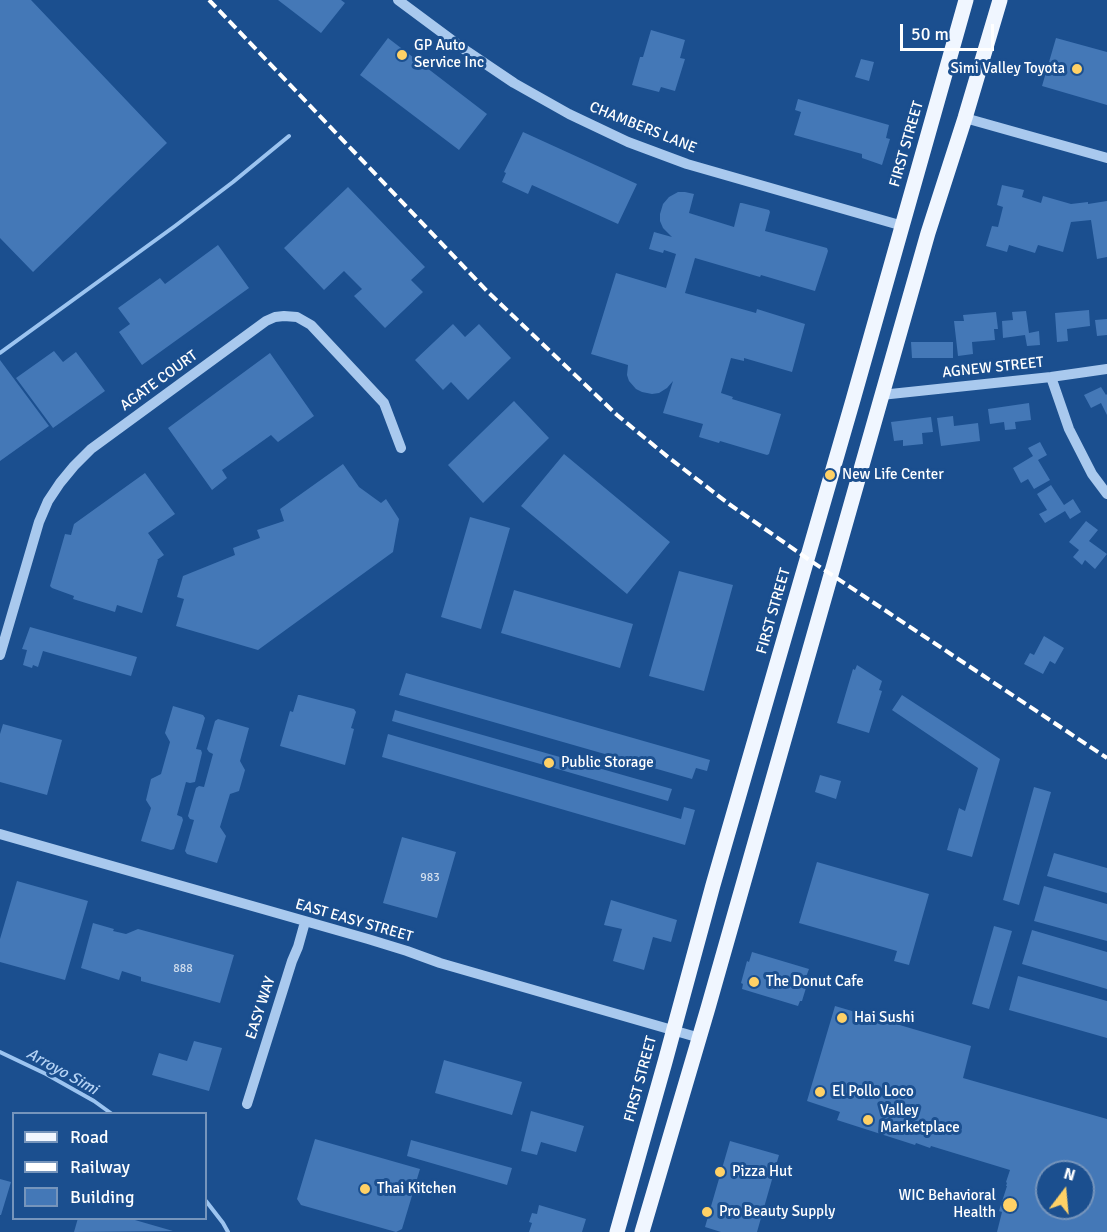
<!DOCTYPE html>
<html>
<head>
<meta charset="utf-8">
<style>
  body { margin:0 }
  #map { position:relative; width:1107px; height:1232px; overflow:hidden; background:#1b4f8f; font-family:Signika,sans-serif }
  canvas { display:block }
  .legend { position:absolute; left:12px; top:1112px; width:195px; height:108px; box-sizing:border-box; background:#1b4f8f; border:2px solid #7695bc; margin:0; padding:8px 10px; list-style:none; font-size:18px; color:#fff }
  .legend li { display:flex; align-items:center; gap:12px; height:30px }
  .legend b { width:30px; border:2px solid #7695bc }
  .north { position:absolute; left:1035px; top:1160px; width:60px; height:60px; box-sizing:border-box; background:#1b4f8f; border:2px solid #7695bc; border-radius:50%; rotate:16deg; font-size:16px; font-weight:700; line-height:24px; text-align:center; color:#fff }
  .north::after { content:''; display:block; margin:auto; width:21px; height:27px; background:#ffd166; clip-path:polygon(50% 0,100% 100%,50% 72%,0 100%) }
  .scale { position:absolute; left:900px; top:24px; width:94px; height:27px; box-sizing:border-box; border:3px solid #fff; border-top:0; padding-left:8px; font-size:18px; line-height:21px; white-space:nowrap; color:#fff; -webkit-text-stroke:4px #1b4f8f; paint-order:stroke }
</style>
</head>
<body>
<div id="map">
<canvas width="1107" height="1232"></canvas>
<ul class="legend">
<li><b style="height:8px;background:#f0f6ff"></b>Road</li>
<li><b style="height:8px;background:#fff"></b>Railway</li>
<li><b style="height:16px;background:#4478b7"></b>Building</li>
</ul>
<div class="north">N</div>
<div class="scale">50 m</div>
</div>
<script>
const context = document.querySelector('canvas').getContext('2d');
context.lineJoin = 'round';
const shape = rows => new Path2D(rows.map(r => 'M' + r).join(''));
function trace(path, color, width, dash) { context.strokeStyle = color; context.lineWidth = width; context.lineCap = dash ? 'butt' : 'round'; context.setLineDash(dash || []); context.stroke(path); }
function fill(path, color) { context.fillStyle = color; context.fill(path, 'evenodd'); }
function label(font, color, halo, rows, align = 'center') {
  context.font = font + ' Signika,sans-serif'; context.lineWidth = 6; context.setLineDash([]); context.textBaseline = 'middle'; context.strokeStyle = halo; context.fillStyle = color; for (const [text, x, y, turn = 0] of rows) {
    context.save(); context.translate(x, y); context.rotate((+turn || 0) * Math.PI / 180); context.textAlign = isNaN(turn) ? turn : align; if (halo) context.strokeText(text, 0, 0); context.fillText(text, 0, 0); context.restore();
  }
}
trace(shape([
  [0,353,175,226,233,182,289,136],
  [0,1052,46,1074,94,1101,112,1114],
  [206,1201,223,1223,228,1232]
]), '#9cc4f0', 4);
fill(shape([
  [0,0,31,0,167,143,33,272,0,238],
  [278,0,341,0,345,3,321,33],
  [651,30,685,40,680,58,685,59,675,91,661,87,659,92,632,85,640,57,643,57],
  [388,38,487,114,459,150,360,75],
  [1056,38,1107,52,1107,105,1042,86],
  [861,59,874,62,869,81,855,77],
  [798,99,889,125,886,138,890,139,882,165,862,158,862,154,794,135,801,112,795,110],
  [523,132,637,184,618,224,532,185,528,194,502,182,506,173,504,172],
  [1002,185,1024,190,1022,197,1041,203,1043,196,1071,204,1088,202,1088,204,1107,201,1107,257,1097,259,1091,220,1071,222,1063,252,1038,245,1035,253,1009,245,1007,252,986,246,992,226,998,227,1003,207,997,205],
  [348,187,425,267,411,280,423,292,385,328,354,296,362,289,344,271,324,290,284,248],
  [678,192,685,192,694,194,689,213,734,227,740,203,742,203,769,210,770,212,765,231,827,248,828,251,815,291,761,275,760,277,695,258,685,293,756,313,757,309,805,324,792,372,744,358,744,361,731,358,721,393,733,397,732,399,781,414,769,454,767,455,720,441,719,443,699,437,703,424,663,413,673,381,667,388,659,393,652,394,642,392,636,389,629,381,627,375,628,365,591,354,616,273,666,288,676,254,664,250,663,253,649,249,654,232,672,237,663,228,660,221,660,214,663,204,669,197],
  [218,245,249,288,142,365,119,332,130,324,118,308,160,278,165,284],
  [1089,310,1090,326,1067,329,1068,341,1057,342,1055,313],
  [1026,311,1029,333,1039,331,1040,345,1027,346,1025,335,1003,338,1002,321,1013,320,1012,312],
  [996,312,998,329,994,329,995,340,972,342,973,354,958,356,954,321,964,321,963,315],
  [1107,319,1107,335,1097,336,1095,320],
  [453,324,465,337,479,324,511,358,468,400,451,382,443,390,415,360],
  [911,342,953,342,953,358,912,358],
  [54,351,63,362,76,352,105,391,53,428,16,378],
  [270,353,314,416,278,442,271,435,222,470,227,478,212,490,168,428],
  [0,360,49,426,0,461],
  [1101,387,1106,395,1107,394,1107,415,1101,403,1091,408,1084,395],
  [514,401,549,438,483,503,448,465],
  [1029,403,1031,420,1015,422,1016,429,1005,430,1004,422,990,424,988,409],
  [953,416,954,426,978,423,980,441,941,446,937,418],
  [931,417,933,432,922,433,923,444,903,446,903,440,894,441,891,422],
  [1040,442,1047,455,1038,460,1050,480,1034,489,1028,479,1021,483,1013,468,1033,456,1028,448],
  [564,454,670,542,627,594,521,506],
  [343,464,359,487,381,503,386,499,399,519,393,552,258,650,176,626,184,599,177,597,183,576,235,555,233,548,260,538,257,530,284,521,280,509],
  [145,473,175,514,148,533,164,555,157,560,158,560,142,613,117,605,115,612,73,599,74,596,52,588,50,586,65,534,71,535,74,524],
  [1051,485,1064,505,1073,499,1081,512,1070,519,1065,511,1045,523,1039,514,1047,510,1037,494],
  [470,517,510,528,481,629,441,617],
  [1086,521,1098,530,1089,541,1107,554,1095,569,1085,560,1082,565,1073,557,1079,550,1069,542],
  [679,571,733,585,704,691,649,676],
  [514,590,633,624,620,668,501,633],
  [30,627,137,657,131,676,43,651,38,667,33,665,32,668,23,665,27,650,22,649],
  [1044,636,1064,648,1055,664,1050,661,1043,674,1024,664,1030,653,1034,655],
  [857,665,882,681,879,690,882,691,869,733,837,723,853,669,855,670],
  [406,673,710,760,707,771,696,768,692,779,399,695],
  [298,695,300,695,354,709,356,712,351,728,354,729,345,765,280,746,290,711,293,712],
  [902,695,1000,759,972,857,947,850,959,808,965,811,978,768,892,710],
  [173,706,203,715,205,718,196,749,201,750,202,753,195,782,190,783,186,782,177,815,182,817,183,820,174,849,171,850,141,841,151,808,146,800,151,779,161,774,170,742,165,733],
  [395,710,672,789,668,801,392,721],
  [218,719,249,728,240,761,245,770,239,791,230,794,220,827,226,836,217,863,187,854,185,851,194,820,190,819,188,816,196,788,199,786,204,787,213,754,209,752,207,749,215,721],
  [3,724,62,740,47,795,0,782,0,734],
  [388,734,681,819,684,807,695,810,685,845,382,757],
  [820,775,841,781,836,799,815,792],
  [1034,787,1051,792,1019,905,1003,900],
  [402,837,456,852,437,918,383,903],
  [1054,853,1107,868,1107,893,1047,876],
  [817,862,929,894,909,965,894,961,897,951,799,923],
  [17,881,88,901,65,980,0,962,0,939],
  [1044,886,1107,904,1107,941,1034,921],
  [611,900,677,920,671,942,653,937,644,970,613,961,622,929,604,925],
  [93,923,114,929,113,931,126,934,138,929,234,955,220,1003,141,981,141,977,122,971,119,980,81,968],
  [994,926,1012,931,989,1009,972,1004],
  [1032,930,1107,952,1107,989,1022,964],
  [752,952,809,969,806,977,809,978,802,1001,800,1001,798,1006,742,989,743,984,741,983,747,961,749,962],
  [1018,976,1107,1001,1107,1038,1009,1010],
  [835,1006,971,1046,963,1078,1107,1119,1107,1232,997,1232,1002,1212,999,1211,1007,1186,1006,1186,1007,1183,1006,1182,1010,1170,931,1146,930,1148,916,1143,915,1145,837,1120,840,1112,807,1101],
  [1047,1172,1083,1172,1083,1208,1047,1208],
  [194,1041,222,1048,209,1091,152,1075,159,1053,187,1061],
  [444,1060,522,1082,512,1115,435,1093],
  [531,1111,584,1126,576,1152,541,1142,537,1155,521,1151],
  [315,1139,420,1169,402,1229,396,1232,301,1205,297,1199],
  [411,1140,512,1168,507,1185,407,1156],
  [730,1141,779,1155,757,1232,721,1232,705,1227],
  [0,1179,11,1182,1,1215,0,1215],
  [539,1205,586,1219,582,1232,529,1232,532,1223,529,1222,532,1213,537,1214],
  [78,1218,128,1218,173,1231,74,1232]
]), '#4478b7');
trace(shape([
  [398,0,468,52,514,83,569,114,628,142,687,164,903,226],
  [965,118,1107,158],
  [1051,377,1069,429,1092,474,1107,494],
  [881,395,1051,377,1107,369],
  [0,655,39,522,48,501,60,483,74,466,91,449,266,321,275,317,284,316,297,317,311,325,384,403,401,448],
  [0,834,368,939,407,951,440,963,700,1038],
  [247,1104,292,961,298,947,305,922]
]), '#a9c9ee', 10);
trace(shape([
  [617,1232,665,1062,713,885,853,400,966,0],
  [642,1232,708,1008,928,233,965,118,1000,0]
]), '#f0f6ff', 15);
trace(shape([
  [209,0,488,292,617,415,668,457,729,504,808,559,1107,758]
]), '#fff', 4, [10, 4.5]);
for (const [x, y, r, color] of [
  [402,55,6,"#ffd166"],
  [1077,69,6,"#ffd166"],
  [830,475,6,"#ffd166"],
  [549,763,6,"#ffd166"],
  [754,982,6,"#ffd166"],
  [842,1018,6,"#ffd166"],
  [820,1092,6,"#ffd166"],
  [868,1120,6,"#ffd166"],
  [720,1172,6,"#ffd166"],
  [365,1189,6,"#ffd166"],
  [1010,1205,8,"#ffd166"],
  [707,1212,6,"#ffd166"]
]) { const dot = new Path2D(); dot.arc(x, y, r, 0, 2 * Math.PI); context.fillStyle = color; context.fill(dot); trace(dot, '#1b4f8f', 2); }
label('12px', '#d0dded', null, [
  ["983",430,878],
  ["888",183,969]
]);
label('15px', '#fff', '#1b4f8f', [
  ["GP Auto",414,46],
  ["Service Inc",414,63],
  ["Simi Valley Toyota",1065,69,"right"],
  ["New Life Center",842,475],
  ["Public Storage",561,763],
  ["The Donut Cafe",766,982],
  ["Hai Sushi",854,1018],
  ["El Pollo Loco",832,1092],
  ["Valley",880,1111],
  ["Marketplace",880,1128],
  ["Pizza Hut",732,1172],
  ["Thai Kitchen",377,1189],
  ["WIC Behavioral",996,1196,"right"],
  ["Health",996,1213,"right"],
  ["Pro Beauty Supply",719,1212]
], 'left');
label('15px', '#fff', '#1b4f8f', [
  ["CHAMBERS LANE",643,128,22],
  ["FIRST STREET",907,144,-74],
  ["AGNEW STREET",993,368,-6],
  ["AGATE COURT",159,381,-36],
  ["FIRST STREET",774,611,-74],
  ["EAST EASY STREET",354,921,16],
  ["EASY WAY",261,1008,-72],
  ["FIRST STREET",641,1079,-75]
]);
label('italic 16px', '#b5d3f5', '#1b4f8f', [
  ["Arroyo Simi",62,1072,29]
]);
</script>
</body>
</html>
